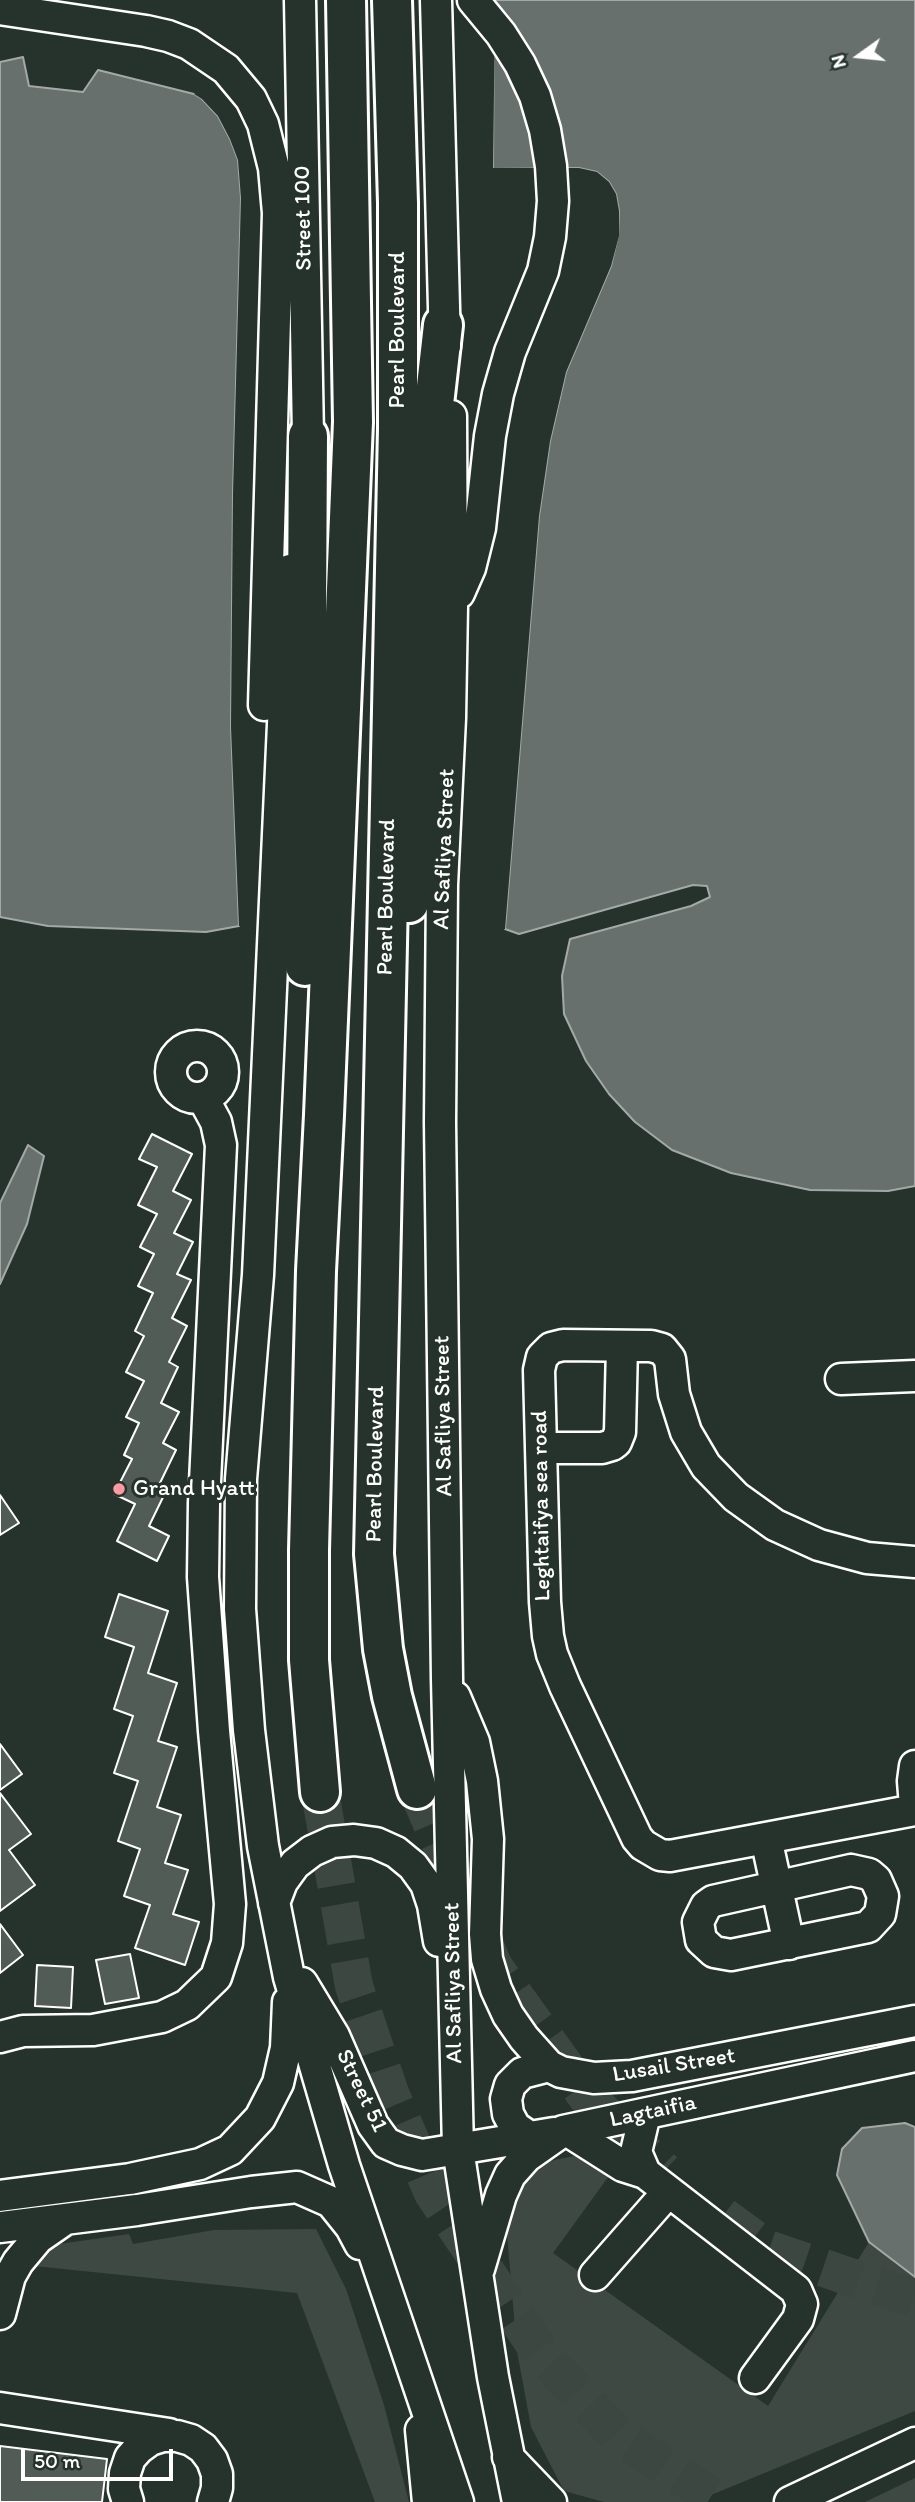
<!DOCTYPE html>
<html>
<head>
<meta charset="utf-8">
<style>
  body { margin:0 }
  #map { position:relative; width:915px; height:2502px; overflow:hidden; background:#26332d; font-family:Itim,sans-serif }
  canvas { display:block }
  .north { position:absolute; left:824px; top:21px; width:70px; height:70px; -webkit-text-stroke:5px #26332d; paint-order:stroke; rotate:255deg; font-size:19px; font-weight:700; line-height:28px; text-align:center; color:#fff }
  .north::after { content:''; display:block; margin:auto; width:24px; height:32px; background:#fff; clip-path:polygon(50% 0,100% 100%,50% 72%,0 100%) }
  .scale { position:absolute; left:21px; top:2449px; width:152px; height:32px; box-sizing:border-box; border:4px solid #fff; border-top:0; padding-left:9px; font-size:21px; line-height:24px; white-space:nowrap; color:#fff; -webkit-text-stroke:5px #26332d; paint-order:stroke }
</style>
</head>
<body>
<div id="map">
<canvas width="915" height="2502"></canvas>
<div class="north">N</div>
<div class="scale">50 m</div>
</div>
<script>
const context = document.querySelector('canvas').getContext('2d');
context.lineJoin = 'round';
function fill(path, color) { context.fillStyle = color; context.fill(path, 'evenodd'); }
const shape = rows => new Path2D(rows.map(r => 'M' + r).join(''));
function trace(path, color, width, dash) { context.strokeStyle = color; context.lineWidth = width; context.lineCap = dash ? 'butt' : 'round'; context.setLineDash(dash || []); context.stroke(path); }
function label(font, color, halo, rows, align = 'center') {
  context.font = font + ' Itim,sans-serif'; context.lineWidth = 6; context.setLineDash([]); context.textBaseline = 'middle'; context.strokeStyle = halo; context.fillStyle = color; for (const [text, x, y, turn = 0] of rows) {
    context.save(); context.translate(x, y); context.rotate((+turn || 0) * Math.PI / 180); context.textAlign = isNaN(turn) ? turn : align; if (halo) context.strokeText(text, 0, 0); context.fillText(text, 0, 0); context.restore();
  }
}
fill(shape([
  [584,2154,614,2169,553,2253,768,2406,869,2242,915,2277,915,2411,694,2502,604,2502,564,2491,531,2427,517,2351,506,2223,530,2165],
  [316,2229,346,2289,384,2405,409,2502,375,2502,297,2293,34,2266,52,2245,129,2234,133,2244,214,2230],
  [915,2478,915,2502,865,2502]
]), '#3e4944');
const water = shape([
  [494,0,915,0,915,1186,888,1191,810,1190,731,1173,672,1150,635,1122,609,1094,586,1061,564,1014,562,976,570,939,691,906,710,897,707,886,693,885,519,934,505,929,539,516,550,441,566,372,611,266,618,236,619,211,616,194,609,182,597,172,579,168,493,169,494,0],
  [23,57,29,86,83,92,98,70,194,94,202,99,218,116,230,139,238,160,241,198,233,494,231,727,239,926,206,932,48,926,0,917,0,62,23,57],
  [28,1145,44,1156,27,1224,0,1284,0,1203,28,1145],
  [905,2123,915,2127,915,2277,869,2242,837,2175,842,2149,862,2128,905,2123]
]);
fill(water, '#67706c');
trace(water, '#a4a9a7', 2);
fill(shape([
  [491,0,494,0,495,15,493,168,579,168,597,172,609,182,616,194,619,211,619,236,611,266,566,372,550,441,539,516,505,929,501,929,536,516,546,441,562,371,608,265,615,236,616,211,612,195,606,184,596,176,579,171,493,172,490,170],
  [197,92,205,96,221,114,234,137,241,160,244,197,236,494,235,727,243,926,239,926,231,727,233,494,241,198,238,160,230,139,218,116,202,99,194,94]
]), '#26332d');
const building = shape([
  [152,1134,192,1154,173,1191,191,1200,174,1233,193,1242,177,1274,191,1280,172,1318,187,1326,169,1362,178,1367,161,1403,179,1412,163,1443,176,1450,159,1485,167,1489,149,1526,169,1536,157,1561,117,1541,135,1504,114,1494,132,1459,124,1455,139,1423,126,1417,144,1381,126,1372,144,1336,135,1331,153,1293,138,1286,154,1254,140,1247,157,1214,138,1205,157,1167,139,1159,152,1134],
  [0,1495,19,1523,0,1535,0,1495],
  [119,1594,168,1611,148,1673,177,1683,158,1741,177,1747,157,1807,181,1815,165,1863,188,1870,173,1914,199,1922,185,1965,135,1948,150,1905,124,1896,140,1849,118,1841,138,1781,114,1773,133,1716,114,1709,134,1647,105,1637,119,1594],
  [0,1744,22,1774,0,1790,0,1744],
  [0,1793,31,1834,9,1850,35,1885,0,1911,0,1793],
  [0,1924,23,1955,0,1973,0,1924],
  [130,1954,139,1998,105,2004,96,1960,130,1954],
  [37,1965,73,1967,71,2008,35,2006,37,1965],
  [0,2446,107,2459,102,2502,0,2502,0,2446]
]);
fill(building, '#515c57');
trace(building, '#fff', 2);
trace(shape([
  [417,1789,494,1967,587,2097,664,2171],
  [320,1792,354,1986,390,2093,433,2193,541,2354,617,2435,721,2502],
  [723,2216,768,2249,915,2299]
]), '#3c4742', 38, [38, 19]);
const minor = shape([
  [300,0,308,436,305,458],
  [436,0,445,346],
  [0,9,146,31,168,36,189,44,226,69,251,99,263,124,274,168,278,213,264,705],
  [451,416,452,606,450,718,442,885,440,1122,447,1679,458,2149,493,2377,518,2502],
  [290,570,258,1275,241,1479,240,1609,249,1730,263,1846,289,1977,344,2165,458,2502],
  [459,593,470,568,480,528,490,436,498,394,510,352,543,271,550,237,553,201,551,166,545,130,535,96,520,64,501,34,473,0],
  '171 1072a26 26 0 1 1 52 0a26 26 0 1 1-52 0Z',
  [841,1379,915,1376],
  [541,1448,602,1448,612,1445,616,1442,620,1432,622,1346],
  [915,1562,867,1558,819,1545,775,1525,736,1497,706,1466,686,1432,674,1394,670,1359,662,1349,651,1346,563,1345,551,1348,542,1357,539,1370,545,1602,548,1636,552,1654,565,1686,637,1838,643,1845,660,1855,670,1856,915,1810],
  [455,1697,474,1742,482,1781,488,1839,485,1934,487,1959,496,1989,508,2015,524,2038,549,2066,561,2072,594,2078,632,2076,915,2021],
  [915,1766,913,1781,915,1806],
  [766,1838,789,1944],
  [851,1870,869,1874,876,1880,883,1896,880,1914,868,1927,731,1955,714,1952,701,1940,698,1922,706,1906,713,1901,851,1870],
  [274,1903,282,1882,295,1864,312,1851,332,1842,354,1840,376,1843,396,1852,413,1866,426,1884,433,1905,439,1941],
  [302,1983,334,2036,373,2125,386,2143,402,2150,422,2155,554,2133],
  [0,2037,23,2031,93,2030,162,2017,187,2005,216,1977,227,1943,230,1904,214,1731,203,1577,204,1503,221,1145,216,1122,203,1098],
  [568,2131,623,2166,645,2173,796,2290,802,2304,798,2319,755,2378],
  [528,2136,515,2127,508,2114,506,2099,510,2085,522,2073,549,2066],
  [645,2173,636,2152,645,2114],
  [0,2196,130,2179,200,2164,230,2150,260,2118,278,2083,286,2048,288,2002],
  [0,2227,137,2210,251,2192,297,2187,331,2202,351,2227,360,2244],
  [479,2269,501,2195,510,2175,526,2157,563,2131,915,2056],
  [595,2275,668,2192],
  [0,2314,10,2276,18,2262,38,2238,64,2220],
  [0,2408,169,2434],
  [421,2430,428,2502],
  [508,2457,551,2502],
  [128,2502,124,2489,125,2473,130,2458,139,2448,150,2440,163,2436,177,2436,191,2440,203,2448,212,2460,217,2474,217,2488,213,2502],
  [790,2502,915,2443]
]);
const major = shape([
  [392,0,398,203,398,428,374,1554,383,1649,392,1696,417,1789],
  [409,903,418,822,429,677,434,404,443,325],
  [305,966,308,436],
  [320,1792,309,1660,309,1550,316,1271,324,1115,353,422,346,0]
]);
trace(minor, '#fff', 35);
trace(major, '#fff', 44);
trace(minor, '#26332d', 30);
trace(major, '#26332d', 38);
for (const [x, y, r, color] of [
  [119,1489,7,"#ff9aa2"]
]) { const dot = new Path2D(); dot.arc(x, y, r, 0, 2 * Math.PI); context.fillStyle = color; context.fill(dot); trace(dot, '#26332d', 2.5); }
label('23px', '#fff', '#26332d', [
  ["Street 100",304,218,-91],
  ["Pearl Boulevard",398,330,-90],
  ["Al Safliya Street",445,849,-88],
  ["Pearl Boulevard",387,897,-89],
  ["Al Safliya Street",444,1416,-91],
  ["Pearl Boulevard",376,1464,-89],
  ["Leghtaifya sea road",542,1506,-91],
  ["Al Safliya Street",454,1983,-91],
  ["Lusail Street",674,2066,-9],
  ["Street 51",361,2091,64],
  ["Lagtaifia",653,2112,-12]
]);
label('23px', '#fff', '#26332d', [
  ["Grand Hyatt",133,1489]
], 'left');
</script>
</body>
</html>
